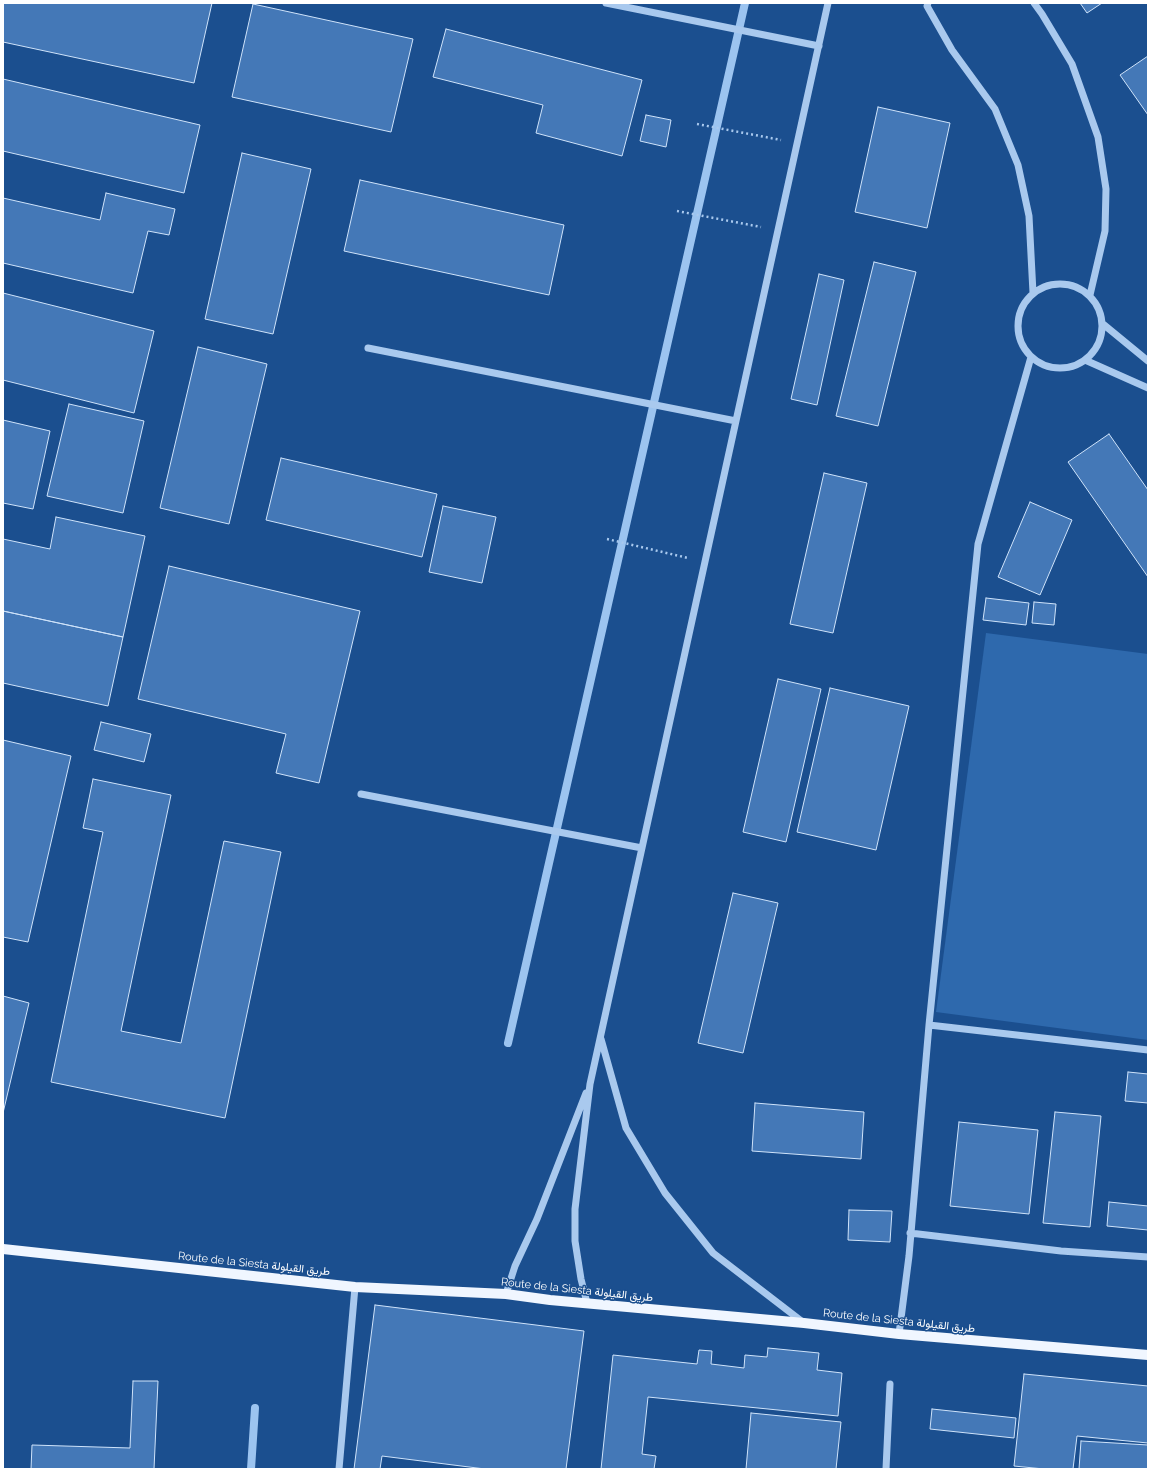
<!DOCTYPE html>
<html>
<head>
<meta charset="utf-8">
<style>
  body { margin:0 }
  #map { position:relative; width:1151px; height:1472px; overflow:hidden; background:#1b4f8f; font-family:Raleway,sans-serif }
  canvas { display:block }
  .frame { position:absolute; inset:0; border:4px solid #fff; pointer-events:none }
</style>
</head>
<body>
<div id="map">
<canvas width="1151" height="1472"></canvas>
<div class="frame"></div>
</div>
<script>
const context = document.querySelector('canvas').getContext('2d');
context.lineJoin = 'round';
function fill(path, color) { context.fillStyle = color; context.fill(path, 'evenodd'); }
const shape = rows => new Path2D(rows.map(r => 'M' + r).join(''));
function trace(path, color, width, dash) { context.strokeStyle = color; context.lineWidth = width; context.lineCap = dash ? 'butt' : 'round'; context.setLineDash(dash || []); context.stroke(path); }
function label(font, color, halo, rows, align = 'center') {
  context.font = font + ' Raleway,Vazirmatn,sans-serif'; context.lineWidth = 3; context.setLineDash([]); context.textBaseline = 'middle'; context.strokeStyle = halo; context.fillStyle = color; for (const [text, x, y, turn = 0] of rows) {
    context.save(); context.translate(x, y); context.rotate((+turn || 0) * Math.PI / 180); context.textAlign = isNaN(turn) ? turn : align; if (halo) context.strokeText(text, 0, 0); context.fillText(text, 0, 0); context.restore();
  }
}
fill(shape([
  [986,633,1148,654,1148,1040,936,1012]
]), '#2e69ad');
trace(shape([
  [508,1043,745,3],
  [251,1469,255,1408]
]), '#9cc4f0', 8);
const building = shape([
  [3,3,212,3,194,83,3,42,3,3],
  [1080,3,1102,3,1087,13,1080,3],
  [253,4,413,39,391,132,232,97,253,4],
  [446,29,642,80,622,156,536,133,543,105,433,77,446,29],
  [1148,56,1148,115,1120,75,1148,56],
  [3,79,200,125,184,193,3,151,3,79],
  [878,107,950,123,927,228,855,212,878,107],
  [646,115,671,120,666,147,640,141,646,115],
  [242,153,311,169,273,334,205,319,242,153],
  [360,180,564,225,549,295,344,251,360,180],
  [106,193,175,209,169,235,148,231,133,293,3,263,3,198,100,220,106,193],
  [874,262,916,272,878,426,836,416,874,262],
  [819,274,844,280,817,405,791,399,819,274],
  [3,293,154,331,134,413,3,380,3,293],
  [198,347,267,364,229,524,160,508,198,347],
  [69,404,144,421,123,513,47,496,69,404],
  [3,420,50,431,33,509,3,503,3,420],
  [1109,434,1148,490,1148,577,1068,462,1109,434],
  [281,458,437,494,422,557,266,520,281,458],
  [824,473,867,483,833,633,790,624,824,473],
  [1030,502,1072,520,1040,595,998,577,1030,502],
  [443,506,496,517,482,583,429,572,443,506],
  [56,517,145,536,123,637,3,611,3,539,50,549,56,517],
  [169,566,360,611,319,783,276,773,286,734,138,699,169,566],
  [986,598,1029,603,1026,625,983,620,986,598],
  [1034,602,1056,604,1054,625,1032,623,1034,602],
  [3,611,123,637,108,706,3,683,3,611],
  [778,679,821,689,786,842,743,832,778,679],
  [830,688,909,706,876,850,797,832,830,688],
  [101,722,151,734,144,762,94,750,101,722],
  [3,740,71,756,28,942,3,937,3,740],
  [93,779,171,795,121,1031,181,1043,224,841,281,852,225,1118,51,1082,103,832,83,828,93,779],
  [733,893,778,903,743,1053,698,1043,733,893],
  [3,996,29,1003,3,1113,3,996],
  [1128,1072,1148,1074,1148,1103,1125,1101,1128,1072],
  [755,1103,864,1112,861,1159,752,1151,755,1103],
  [1055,1112,1101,1116,1090,1227,1043,1223,1055,1112],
  [959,1122,1038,1130,1029,1214,950,1206,959,1122],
  [1109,1202,1148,1206,1148,1230,1107,1226,1109,1202],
  [849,1210,892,1211,890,1242,848,1240,849,1210],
  [375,1305,584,1331,566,1469,485,1469,382,1456,380,1469,354,1469,375,1305],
  [768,1348,819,1353,817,1370,842,1373,838,1416,648,1397,642,1454,656,1456,654,1469,601,1469,613,1355,697,1364,699,1350,712,1351,711,1364,744,1368,745,1355,767,1357,768,1348],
  [1024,1374,1148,1386,1148,1443,1077,1436,1073,1469,1044,1469,1014,1466,1024,1374],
  [133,1381,158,1381,154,1469,31,1469,32,1445,130,1448,133,1381],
  [932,1409,1016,1418,1014,1438,930,1429,932,1409],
  [751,1413,841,1422,836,1469,746,1469,751,1413],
  [1081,1441,1148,1445,1148,1469,1079,1469,1081,1441]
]);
fill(building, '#4478b7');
trace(building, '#cfe3fa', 1);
trace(shape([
  [697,124,781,140],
  [677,211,761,227],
  [607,539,688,558]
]), '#a9c9ee', 2.5, [2, 3]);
trace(shape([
  [606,3,819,46],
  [928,3,927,6,952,50,995,109,1018,165,1029,216,1033,293],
  [1034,3,1042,14,1072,64,1098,137,1106,189,1105,231,1090,295],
  '1018 326a42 42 0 1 1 84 0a42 42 0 1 1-84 0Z',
  [1103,324,1148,361],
  [368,348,736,421],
  [1085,360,1148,388],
  [361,794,642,848],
  [929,1025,1148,1050],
  [601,1039,626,1128,665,1193,713,1253,804,1323],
  [910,1233,1061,1251,1148,1257],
  [506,1294,515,1266,537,1219,586,1093],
  [587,1303,581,1279,575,1241,575,1209,590,1084,828,3],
  [899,1334,909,1256,929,1025,978,544,1031,357],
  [339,1469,355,1287],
  [886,1469,890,1384]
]), '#a9c9ee', 7);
trace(shape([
  [3,1249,355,1287,506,1294,550,1300,804,1323,899,1334,1148,1355]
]), '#f0f6ff', 10);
label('11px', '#fff', '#1b4f8f', [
  ["Route de la Siesta طريق القيلولة",254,1264,6],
  ["Route de la Siesta طريق القيلولة",577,1290,6],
  ["Route de la Siesta طريق القيلولة",899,1321,6]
]);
</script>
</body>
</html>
